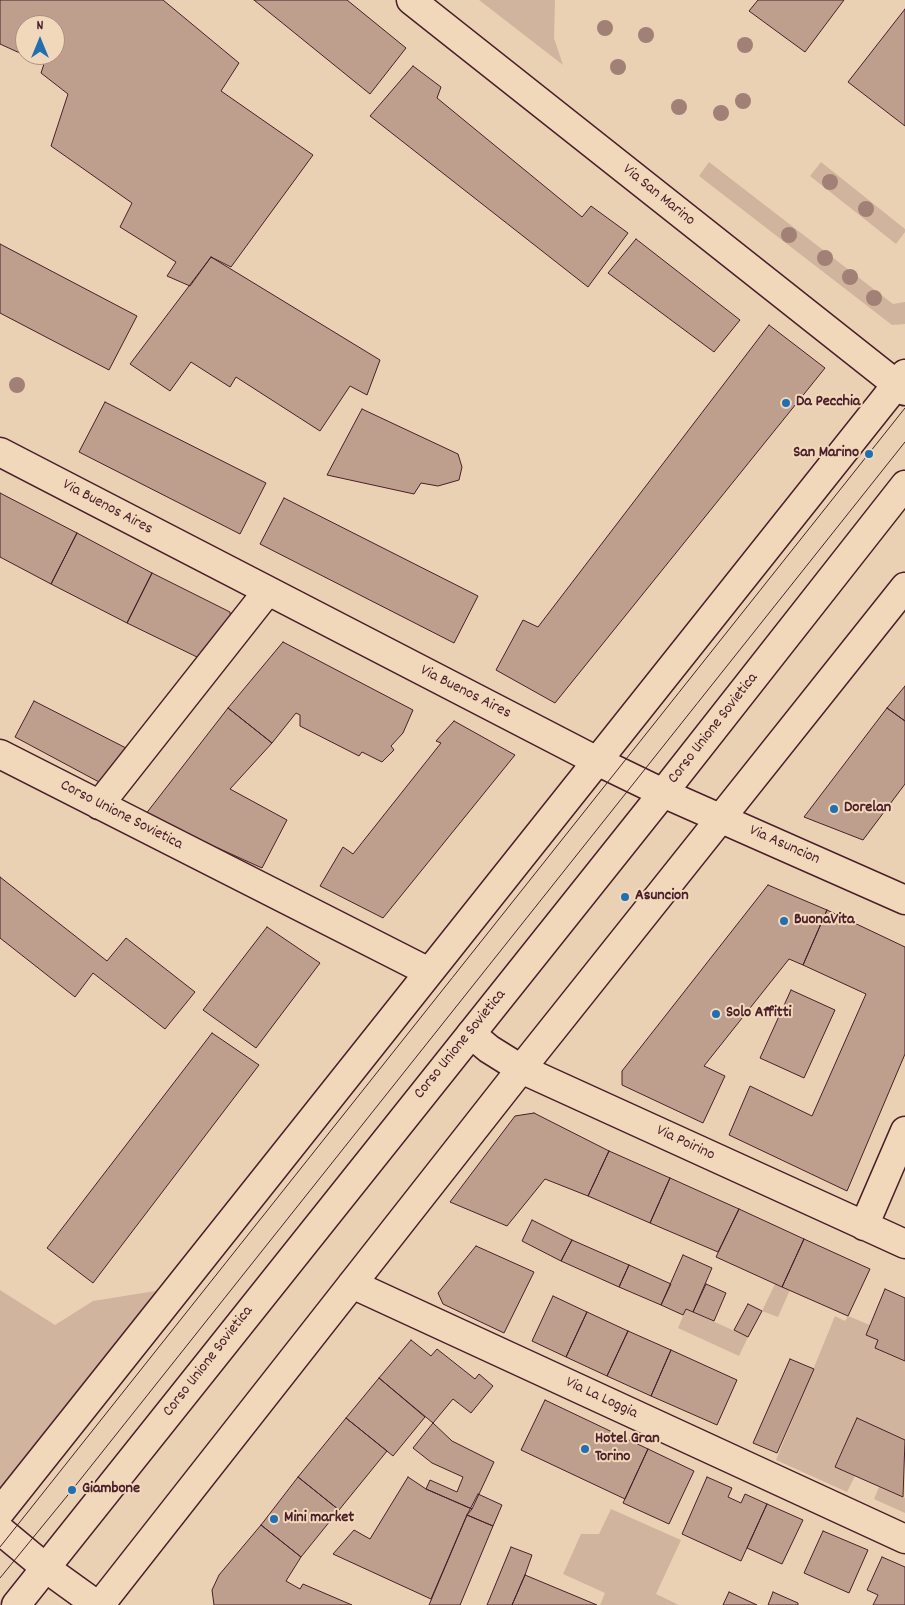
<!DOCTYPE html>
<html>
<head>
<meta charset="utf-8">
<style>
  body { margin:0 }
  #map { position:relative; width:905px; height:1605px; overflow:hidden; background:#ebd1b4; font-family:Dekko,sans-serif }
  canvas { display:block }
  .north { position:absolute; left:15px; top:15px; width:50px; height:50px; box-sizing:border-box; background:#f2d8ba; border:1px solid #af8e81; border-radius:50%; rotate:0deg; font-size:14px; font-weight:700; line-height:20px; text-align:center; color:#4a1f2b }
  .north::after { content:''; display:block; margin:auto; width:18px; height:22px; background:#1f6fb2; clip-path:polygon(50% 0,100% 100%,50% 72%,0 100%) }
</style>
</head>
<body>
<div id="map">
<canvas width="905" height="1605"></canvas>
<div class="north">N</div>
</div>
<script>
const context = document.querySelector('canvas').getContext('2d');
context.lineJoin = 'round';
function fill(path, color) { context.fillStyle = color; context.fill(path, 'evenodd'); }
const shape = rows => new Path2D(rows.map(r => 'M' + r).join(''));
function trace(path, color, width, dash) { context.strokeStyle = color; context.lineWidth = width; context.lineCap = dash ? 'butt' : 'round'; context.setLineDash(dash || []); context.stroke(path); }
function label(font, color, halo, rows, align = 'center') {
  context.font = font + ' Dekko,sans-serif'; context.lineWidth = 4; context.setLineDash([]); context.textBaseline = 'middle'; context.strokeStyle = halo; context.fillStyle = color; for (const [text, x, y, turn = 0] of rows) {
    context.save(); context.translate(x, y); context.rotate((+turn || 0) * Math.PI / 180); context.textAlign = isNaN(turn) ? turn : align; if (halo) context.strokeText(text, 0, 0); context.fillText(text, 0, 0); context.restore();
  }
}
fill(shape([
  [479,0,555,0,554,38,563,65],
  [709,162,893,304,905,302,905,324,892,325,699,176],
  [821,162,905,229,905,232,896,244,810,176],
  [775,1284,790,1290,778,1317,762,1311],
  [168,1289,0,1499,0,1290,55,1325,93,1301],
  [686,1309,748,1337,739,1356,678,1328],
  [835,1316,845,1321,848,1316,870,1325,866,1335,878,1340,875,1348,905,1361,905,1440,857,1419,835,1466,855,1476,847,1492,776,1460],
  [879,1487,905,1498,905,1513,874,1499],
  [611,1509,681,1540,656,1594,679,1605,600,1605,605,1593,563,1574,581,1534,599,1534]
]), '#d1b49d');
const building = shape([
  [0,0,163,0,239,63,221,91,313,155,231,267,211,257,190,286,167,276,176,262,120,227,132,203,51,146,68,94,41,73,44,64,0,44,0,0],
  [25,25,55,25,55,55,25,55,25,25],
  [254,0,347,0,406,48,370,94,254,0],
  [758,0,844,0,805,52,749,11,758,0],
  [905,9,905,126,848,82,905,9],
  [413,66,441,87,437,98,582,217,591,206,628,233,588,287,370,116,413,66],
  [636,239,740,320,714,352,608,273,636,239],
  [0,244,137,316,109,370,0,313,0,244],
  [211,257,380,360,367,395,350,386,320,431,236,377,230,387,191,362,170,391,130,364,211,257],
  [769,325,825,368,555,703,496,670,523,620,538,627,769,325],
  [105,402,266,483,240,534,79,452,105,402],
  [362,409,458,454,462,467,459,480,438,486,421,483,414,494,327,475,362,409],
  [0,493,77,533,51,584,0,557,0,493],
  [284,498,478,596,454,643,260,544,284,498],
  [77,533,152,573,127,623,51,584,77,533],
  [152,573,230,612,231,621,199,658,127,623,152,573],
  [283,642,413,710,403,733,391,746,394,750,382,762,362,752,359,756,300,726,300,715,296,713,272,743,228,708,283,642],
  [905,686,905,721,887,708,905,686],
  [34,701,126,748,99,782,15,737,34,701],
  [228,708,272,743,230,789,287,820,262,868,145,815,228,708],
  [887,708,905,721,905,784,863,840,804,817,887,708],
  [454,721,515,755,383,918,320,886,343,847,353,854,441,743,436,741,454,721],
  [0,877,107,961,126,938,195,992,165,1029,93,973,75,997,0,938,0,877],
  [768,885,827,910,803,965,789,959,704,1066,725,1076,703,1123,622,1085,622,1071,768,885],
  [827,910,905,947,905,1054,847,1191,729,1135,750,1086,812,1116,866,994,803,965,827,910],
  [267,927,320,963,256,1048,203,1010,267,927],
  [791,990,835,1010,804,1078,760,1058,791,990],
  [212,1033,259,1065,93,1283,47,1248,212,1033],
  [534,1113,609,1151,588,1196,545,1179,507,1226,450,1202,515,1116,534,1113],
  [609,1151,670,1178,650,1223,588,1196,609,1151],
  [670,1178,739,1209,718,1252,650,1223,670,1178],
  [739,1209,804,1239,782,1287,716,1257,739,1209],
  [532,1220,572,1240,561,1261,522,1241,532,1220],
  [804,1239,870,1269,848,1316,782,1287,804,1239],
  [572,1240,629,1265,619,1287,561,1261,572,1240],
  [476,1246,534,1272,504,1333,443,1304,438,1293,476,1246],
  [683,1255,712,1268,693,1312,686,1309,683,1315,661,1305,683,1255],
  [629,1265,671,1284,661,1305,619,1287,629,1265],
  [706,1284,726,1293,714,1321,693,1312,706,1284],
  [885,1289,905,1298,905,1361,875,1348,878,1340,866,1335,885,1289],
  [553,1296,587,1312,566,1357,532,1341,553,1296],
  [748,1304,762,1311,748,1337,734,1330,748,1304],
  [587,1312,628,1331,607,1376,566,1357,587,1312],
  [628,1331,671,1350,651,1396,607,1376,628,1331],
  [411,1340,431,1356,437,1349,475,1379,479,1374,493,1386,471,1413,453,1399,433,1423,379,1378,411,1340],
  [671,1350,737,1380,717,1425,651,1396,671,1350],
  [790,1359,814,1369,777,1453,753,1443,790,1359],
  [379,1378,425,1417,393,1456,346,1418,379,1378],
  [545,1400,648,1449,625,1499,521,1450,545,1400],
  [346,1418,387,1451,339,1510,298,1477,346,1418],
  [857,1418,905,1440,903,1497,835,1467,857,1418],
  [433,1423,452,1441,494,1462,472,1509,426,1489,430,1480,457,1492,463,1477,432,1463,413,1448,433,1423],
  [648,1449,694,1471,669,1524,623,1503,648,1449],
  [298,1477,339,1510,301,1557,261,1525,298,1477],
  [408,1477,426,1489,472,1509,467,1515,431,1599,333,1554,354,1530,370,1539,408,1477],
  [707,1477,732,1488,728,1497,741,1503,745,1494,767,1504,741,1561,682,1534,707,1477],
  [478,1494,502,1505,493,1526,467,1515,478,1494],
  [767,1504,803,1520,782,1564,747,1548,767,1504],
  [467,1515,493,1526,460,1605,429,1605,467,1515],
  [261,1525,301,1557,286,1581,300,1589,303,1584,352,1605,214,1605,212,1590,219,1575,261,1525],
  [823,1531,868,1550,849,1593,804,1573,823,1531],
  [511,1547,532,1555,525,1575,512,1605,487,1605,511,1547],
  [882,1557,905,1567,905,1605,873,1605,878,1595,867,1590,882,1557],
  [525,1575,597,1605,512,1605,525,1575],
  [729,1592,757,1605,723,1605,729,1592],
  [773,1592,798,1603,798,1605,768,1605,773,1592]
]);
fill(building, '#be9f8d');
trace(building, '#4a1f2b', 1);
const minor = shape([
  [411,0,905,391],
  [0,452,597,761,663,793,905,900],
  [0,754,429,972],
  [99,805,267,592],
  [471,1034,489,1049,521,1069,905,1244],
  [864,1226,905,1131],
  [352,1284,905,1539],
  [0,1512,905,374],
  [0,1530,47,1569,97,1605],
  [100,1605,521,1069,905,587]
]);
const major = shape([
  [16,1605,663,793,905,485]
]);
trace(minor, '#4a1f2b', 31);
trace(major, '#4a1f2b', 31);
trace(minor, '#f2d8ba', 28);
trace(major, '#f2d8ba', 28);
trace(shape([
  [0,1547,905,408],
  [0,1578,72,1490,905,442]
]), '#4a1f2b', 1);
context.fillStyle = '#a18075';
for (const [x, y] of [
  [605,28],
  [646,35],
  [745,45],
  [618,67],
  [743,101],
  [679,107],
  [721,113],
  [830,182],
  [866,209],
  [789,235],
  [825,258],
  [850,277],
  [874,298],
  [17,385]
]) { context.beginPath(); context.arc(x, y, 8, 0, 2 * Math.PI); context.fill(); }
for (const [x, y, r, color] of [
  [786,403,5,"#1f6fb2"],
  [869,454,5,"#1f6fb2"],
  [834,809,5,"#1f6fb2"],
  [625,897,5,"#1f6fb2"],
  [784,921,5,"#1f6fb2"],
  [716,1014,5,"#1f6fb2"],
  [585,1449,5,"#1f6fb2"],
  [72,1490,5,"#1f6fb2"],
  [274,1519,5,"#1f6fb2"]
]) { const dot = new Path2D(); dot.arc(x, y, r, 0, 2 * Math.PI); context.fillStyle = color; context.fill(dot); trace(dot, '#f2d8ba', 2); }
label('16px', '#4a1f2b', '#f2d8ba', [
  ["Via San Marino",658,196,39],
  ["Via Buenos Aires",107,508,28],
  ["Via Buenos Aires",465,693,27],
  ["Corso Unione Sovietica",714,729,-52],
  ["Corso Unione Sovietica",121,816,27],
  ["Via Asuncion",784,846,24],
  ["Corso Unione Sovietica",461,1045,-51],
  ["Via Poirino",685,1144,25],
  ["Corso Unione Sovietica",209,1362,-52],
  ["Via La Loggia",601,1399,25]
]);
label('bold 16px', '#4a1f2b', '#f2d8ba', [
  ["Da Pecchia",796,403],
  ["San Marino",859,454,"right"],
  ["Dorelan",844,809],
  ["Asuncion",635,897],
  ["BuonaVita",794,921],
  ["Solo Affitti",726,1014],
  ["Hotel Gran",595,1440],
  ["Torino",595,1458],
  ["Giambone",82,1490],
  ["Mini market",284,1519]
], 'left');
</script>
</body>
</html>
